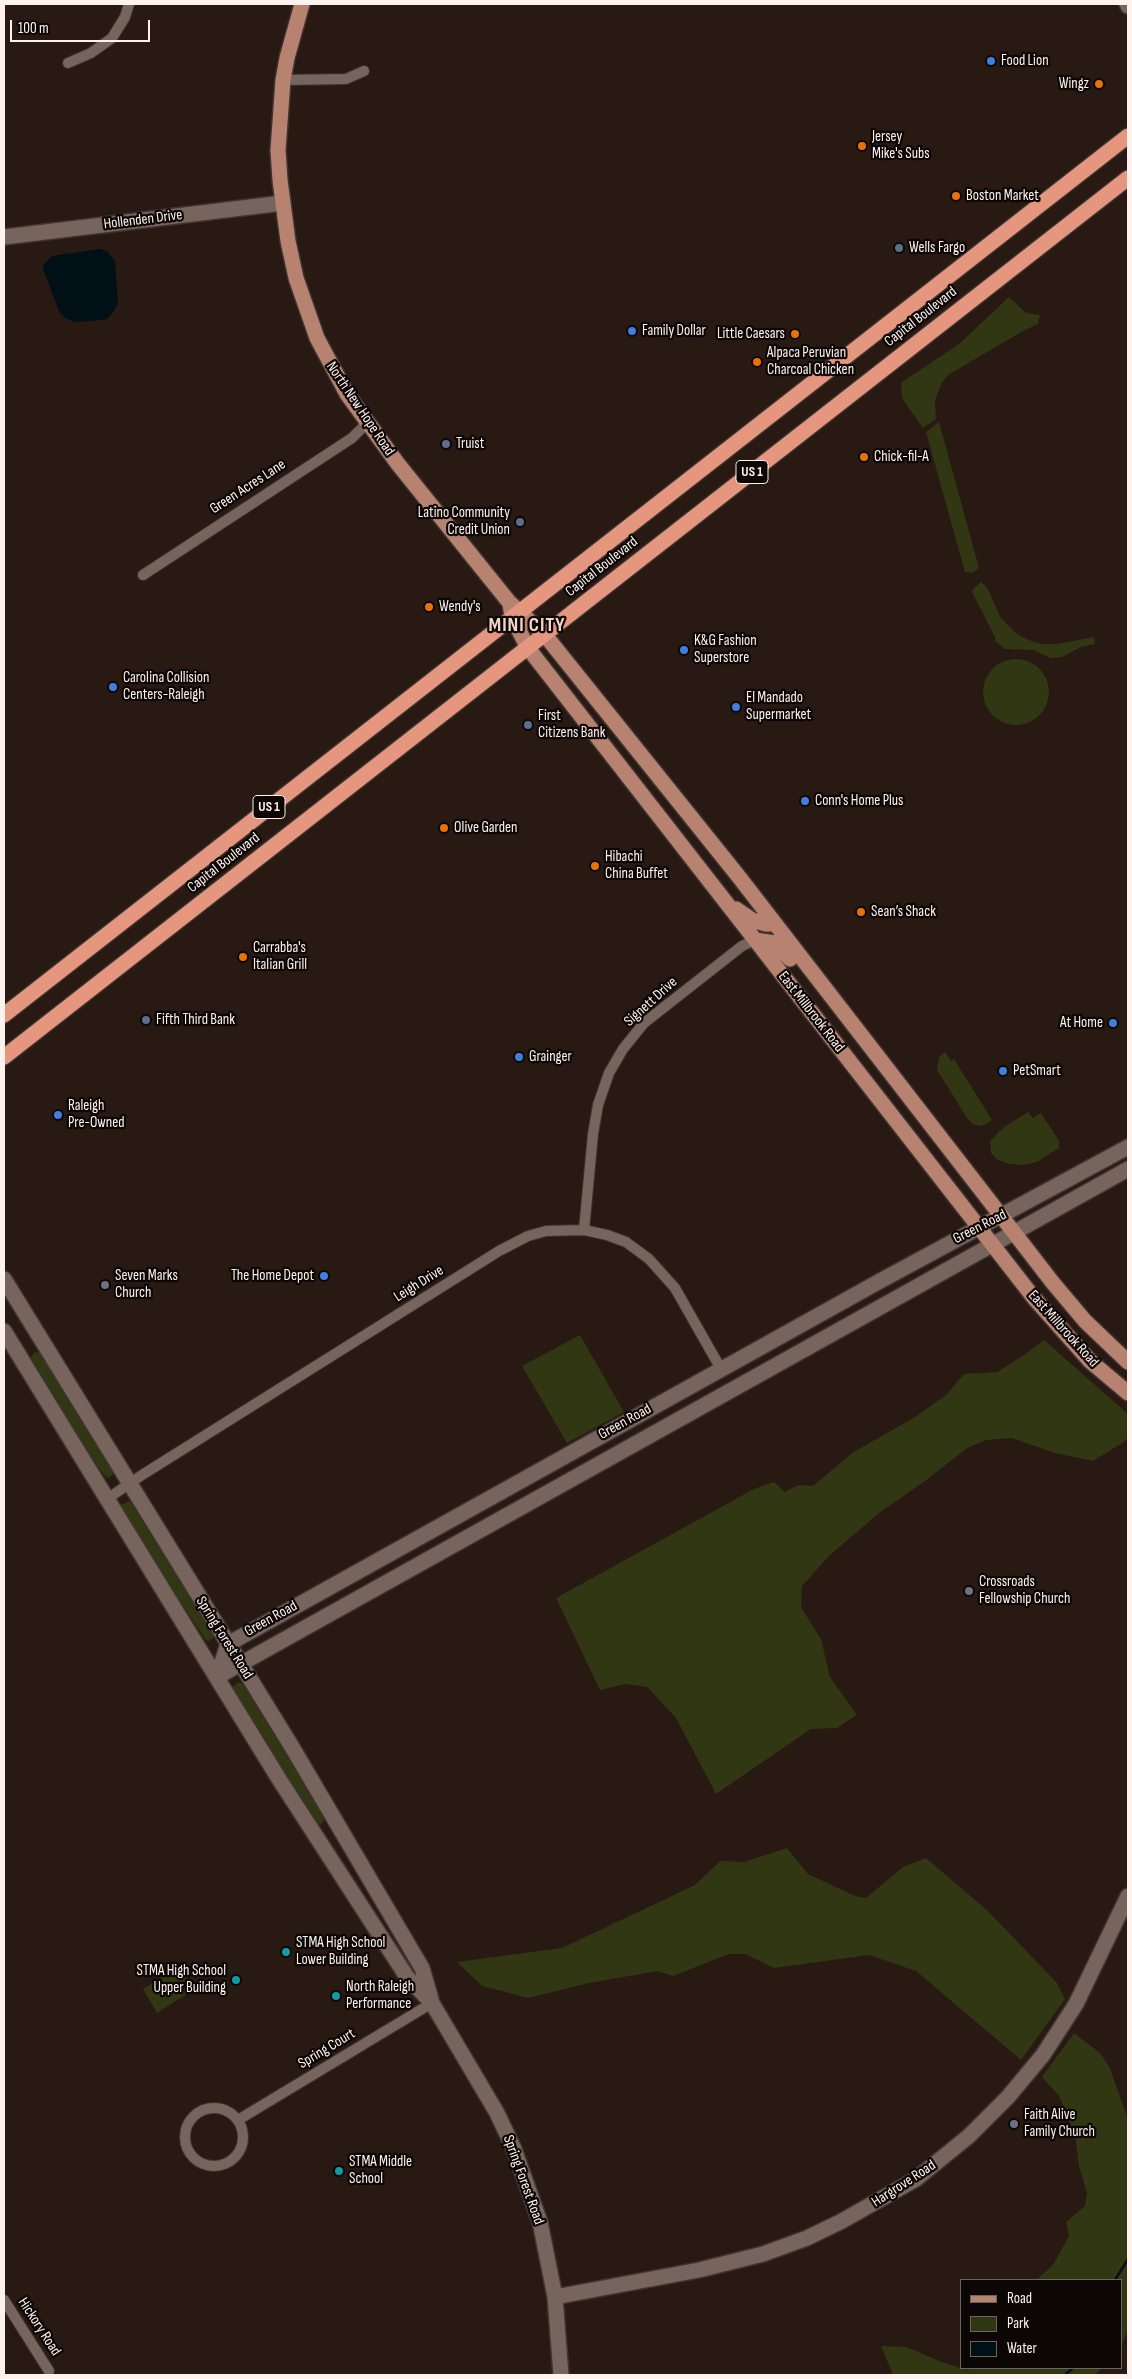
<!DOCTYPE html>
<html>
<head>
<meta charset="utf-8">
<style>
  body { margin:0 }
  #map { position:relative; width:1132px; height:2379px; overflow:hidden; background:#281913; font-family:"Sofia Sans Condensed",sans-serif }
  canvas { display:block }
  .frame { position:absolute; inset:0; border:5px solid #fdf2ee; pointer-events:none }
  .legend { position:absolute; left:960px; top:2279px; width:162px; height:90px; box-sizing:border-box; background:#0c0604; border:1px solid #6c6462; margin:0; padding:6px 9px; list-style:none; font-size:15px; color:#fdf2ee }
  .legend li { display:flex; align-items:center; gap:10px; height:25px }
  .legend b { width:25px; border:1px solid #6c6462 }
  .scale { position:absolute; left:10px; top:20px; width:140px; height:22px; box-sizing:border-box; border:2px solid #fdf2ee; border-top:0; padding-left:6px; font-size:15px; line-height:18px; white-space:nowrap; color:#fdf2ee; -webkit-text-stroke:4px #0c0604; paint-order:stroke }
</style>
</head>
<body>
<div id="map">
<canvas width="1132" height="2379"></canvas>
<div class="frame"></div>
<ul class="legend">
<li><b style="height:6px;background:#b88271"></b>Road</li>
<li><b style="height:14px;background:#313613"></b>Park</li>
<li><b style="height:14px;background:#001016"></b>Water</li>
</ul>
<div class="scale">100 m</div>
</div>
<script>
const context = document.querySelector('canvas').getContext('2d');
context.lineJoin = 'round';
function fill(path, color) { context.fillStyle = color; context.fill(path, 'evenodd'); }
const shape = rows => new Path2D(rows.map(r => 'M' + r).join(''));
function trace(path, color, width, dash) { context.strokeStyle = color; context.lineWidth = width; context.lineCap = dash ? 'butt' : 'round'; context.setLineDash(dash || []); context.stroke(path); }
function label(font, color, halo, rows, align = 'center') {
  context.font = font + ' "Sofia Sans Condensed",sans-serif'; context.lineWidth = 4.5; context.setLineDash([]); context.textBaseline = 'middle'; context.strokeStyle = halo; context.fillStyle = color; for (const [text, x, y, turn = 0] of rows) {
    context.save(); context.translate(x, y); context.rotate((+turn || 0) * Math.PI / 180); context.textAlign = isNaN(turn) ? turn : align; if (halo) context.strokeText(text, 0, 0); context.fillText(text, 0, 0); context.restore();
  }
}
fill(shape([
  [1009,297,1026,313,1040,315,1038,324,1023,331,948,375,942,383,937,394,935,403,936,419,923,428,903,400,901,392,902,382,959,344],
  [939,422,979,568,972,573,965,572,926,432],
  [981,582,987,587,1001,618,1017,634,1031,641,1043,644,1057,644,1094,637,1095,644,1081,647,1062,657,1051,658,1033,650,1005,649,995,641,995,637,973,594,972,590],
  '983 692a33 33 0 1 1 66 0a33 33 0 1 1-66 0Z',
  [945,1052,951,1061,954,1059,992,1120,986,1124,980,1126,973,1124,967,1118,937,1070,939,1057],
  [1028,1112,1033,1118,1041,1113,1059,1141,1059,1148,1037,1162,1024,1165,1009,1164,998,1160,991,1153,990,1141,1004,1127],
  [580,1335,624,1412,567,1443,522,1366],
  [1044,1340,1128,1414,1128,1437,1124,1442,1093,1461,1055,1453,1012,1438,986,1440,967,1448,925,1481,879,1513,829,1556,802,1586,801,1607,821,1639,830,1677,857,1715,837,1728,811,1729,716,1794,676,1718,647,1687,625,1684,600,1690,556,1598,754,1489,774,1482,785,1492,798,1485,813,1486,852,1453,915,1417,946,1395,964,1374,997,1372,1021,1357],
  [35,1352,41,1353,93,1438,114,1473,111,1476,108,1478,105,1476,98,1467,29,1359],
  [130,1501,214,1636,212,1640,208,1641,205,1639,120,1510,120,1505],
  [237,1683,242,1683,318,1805,324,1820,321,1825,316,1824,231,1688],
  [787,1848,808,1874,855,1896,866,1898,903,1867,926,1858,988,1911,1057,1983,1065,1999,1021,2060,916,1971,869,1955,774,1968,745,1954,729,1954,673,1976,658,1971,589,1983,528,1998,482,1986,457,1962,562,1948,695,1885,720,1861,744,1862],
  [180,1967,193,1990,157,2013,143,1989],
  [1074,2033,1100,2053,1110,2068,1128,2120,1128,2330,1121,2346,1121,2280,1036,2280,1053,2265,1069,2236,1066,2222,1085,2206,1087,2193,1079,2166,1075,2135,1059,2096,1042,2077],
  [881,2346,907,2347,939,2361,967,2370,973,2368,1102,2368,1095,2375,893,2375]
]), '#313613');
fill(shape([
  [100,249,107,251,115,261,118,303,114,311,107,319,92,321,75,322,65,318,59,311,43,269,44,264,52,256]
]), '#001016');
trace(shape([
  [1115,2280,1128,2259],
  [1065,2375,1073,2368]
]), '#001016', 2.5);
const street = shape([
  [68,63,91,53,112,38,125,17,129,4],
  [283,80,346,79,364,71],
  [143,575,352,438,367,423],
  [584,1230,593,1134,598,1105,609,1073,623,1049,644,1023,742,946,755,940],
  [107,1499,142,1475,499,1251,528,1236,546,1231,584,1230,607,1235,626,1242,649,1259,675,1288,721,1369],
  '185 2137a29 29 0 1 1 58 0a29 29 0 1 1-58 0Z',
  [238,2120,432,2003],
  [4,2300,49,2371]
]);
const secondary = shape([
  [1127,4,1128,6],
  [4,237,283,203],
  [4,1279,292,1747,422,1968,431,1999],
  [4,1331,279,1779,407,1977,432,2003,497,2113,514,2149,540,2222,555,2297,561,2375],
  [217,1677,228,1644,880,1281,1128,1147],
  [217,1677,1128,1169],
  [555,2297,699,2270,763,2254,807,2238,842,2221,916,2179,969,2136,1008,2097,1043,2055,1076,2004,1128,1896]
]);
const primary = shape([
  [302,4,287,58,283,80,278,150,280,180,288,241,296,278,317,338,347,394,398,464,509,602,545,635,739,877,1053,1283,1085,1321,1128,1362],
  [510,604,512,617,528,648,1034,1298,1090,1361,1128,1393],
  [736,909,752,920,766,924,775,924],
  [755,940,775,943,790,959]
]);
const highway = shape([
  [4,1015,1128,136],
  [4,1057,1128,178]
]);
trace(street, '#3f3431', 12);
trace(secondary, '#3f3431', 18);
trace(primary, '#3f3431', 18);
trace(highway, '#3f3431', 18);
trace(street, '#76645d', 10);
trace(secondary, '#76645d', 15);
trace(primary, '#b88271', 15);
trace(highway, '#e4967f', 15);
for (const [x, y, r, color] of [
  [991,61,5,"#3f7fe0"],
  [1099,84,5,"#e8710a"],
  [862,146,5,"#e8710a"],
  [956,196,5,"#e8710a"],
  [899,248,5,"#5c6f8a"],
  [632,331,5,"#3f7fe0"],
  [795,334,5,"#e8710a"],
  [757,362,5,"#e8710a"],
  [446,444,5,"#5c6f8a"],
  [864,457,5,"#e8710a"],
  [520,522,5,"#5c6f8a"],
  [429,607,5,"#e8710a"],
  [684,650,5,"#3f7fe0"],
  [113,687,5,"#3f7fe0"],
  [736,707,5,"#3f7fe0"],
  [528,725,5,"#5c6f8a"],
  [805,801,5,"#3f7fe0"],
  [444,828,5,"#e8710a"],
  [595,866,5,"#e8710a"],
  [861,912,5,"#e8710a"],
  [243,957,5,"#e8710a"],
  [146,1020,5,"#5c6f8a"],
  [1113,1023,5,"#3f7fe0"],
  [519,1057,5,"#3f7fe0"],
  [1003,1071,5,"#3f7fe0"],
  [58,1115,5,"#3f7fe0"],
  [324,1276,5,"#3f7fe0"],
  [105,1285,5,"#6b7280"],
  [969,1591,5,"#6b7280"],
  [286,1952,5,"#0f9aa8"],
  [236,1980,5,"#0f9aa8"],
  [336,1996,5,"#0f9aa8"],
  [1014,2124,5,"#6b7280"],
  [339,2171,5,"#0f9aa8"]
]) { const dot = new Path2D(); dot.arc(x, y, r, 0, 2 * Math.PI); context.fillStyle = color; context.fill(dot); trace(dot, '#0c0604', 2); }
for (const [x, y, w] of [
  [752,472,32],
  [269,807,32]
]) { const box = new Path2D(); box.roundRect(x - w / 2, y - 11.5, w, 23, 4); context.fillStyle = '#0c0604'; context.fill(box); trace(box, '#fdf2ee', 1); }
label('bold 14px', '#fdf2ee', null, [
  ["US 1",752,472],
  ["US 1",269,807]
]);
label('15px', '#fdf2ee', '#0c0604', [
  ["Food Lion",1001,61],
  ["Wingz",1089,84,"right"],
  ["Jersey",872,137],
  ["Mike's Subs",872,154],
  ["Boston Market",966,196],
  ["Wells Fargo",909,248],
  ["Family Dollar",642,331],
  ["Little Caesars",785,334,"right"],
  ["Alpaca Peruvian",767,353],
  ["Charcoal Chicken",767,370],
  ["Truist",456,444],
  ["Chick-fil-A",874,457],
  ["Latino Community",510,513,"right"],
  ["Credit Union",510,530,"right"],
  ["Wendy's",439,607],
  ["K&G Fashion",694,641],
  ["Superstore",694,658],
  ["Carolina Collision",123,678],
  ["Centers-Raleigh",123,695],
  ["El Mandado",746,698],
  ["Supermarket",746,715],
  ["First",538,716],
  ["Citizens Bank",538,733],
  ["Conn's Home Plus",815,801],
  ["Olive Garden",454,828],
  ["Hibachi",605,857],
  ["China Buffet",605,874],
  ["Sean’s Shack",871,912],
  ["Carrabba's",253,948],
  ["Italian Grill",253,965],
  ["Fifth Third Bank",156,1020],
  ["At Home",1103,1023,"right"],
  ["Grainger",529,1057],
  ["PetSmart",1013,1071],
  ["Raleigh",68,1106],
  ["Pre-Owned",68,1123],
  ["Seven Marks",115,1276],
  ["Church",115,1293],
  ["The Home Depot",314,1276,"right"],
  ["Crossroads",979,1582],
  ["Fellowship Church",979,1599],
  ["STMA High School",296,1943],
  ["Lower Building",296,1960],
  ["STMA High School",226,1971,"right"],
  ["Upper Building",226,1988,"right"],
  ["North Raleigh",346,1987],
  ["Performance",346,2004],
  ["Faith Alive",1024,2115],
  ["Family Church",1024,2132],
  ["STMA Middle",349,2162],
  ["School",349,2179]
], 'left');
label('15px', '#fdf2ee', '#0c0604', [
  ["Hollenden Drive",143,220,-7],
  ["Capital Boulevard",921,317,-38],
  ["North New Hope Road",360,409,56],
  ["Green Acres Lane",248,487,-33],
  ["Capital Boulevard",602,567,-38],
  ["Capital Boulevard",224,863,-38],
  ["Signett Drive",651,1002,-42],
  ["East Millbrook Road",811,1012,52],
  ["Green Road",980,1227,-27],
  ["Leigh Drive",419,1284,-32],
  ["East Millbrook Road",1063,1329,48],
  ["Green Road",625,1422,-29],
  ["Green Road",271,1619,-29],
  ["Spring Forest Road",224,1638,58],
  ["Spring Court",327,2049,-31],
  ["Spring Forest Road",523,2180,70],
  ["Hargrove Road",904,2184,-33],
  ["Hickory Road",39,2327,57]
]);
context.letterSpacing = '1px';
label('bold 20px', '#f5d7c7', '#0c0604', [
  ["MINI CITY",527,626]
]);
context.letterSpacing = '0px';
</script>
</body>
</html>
